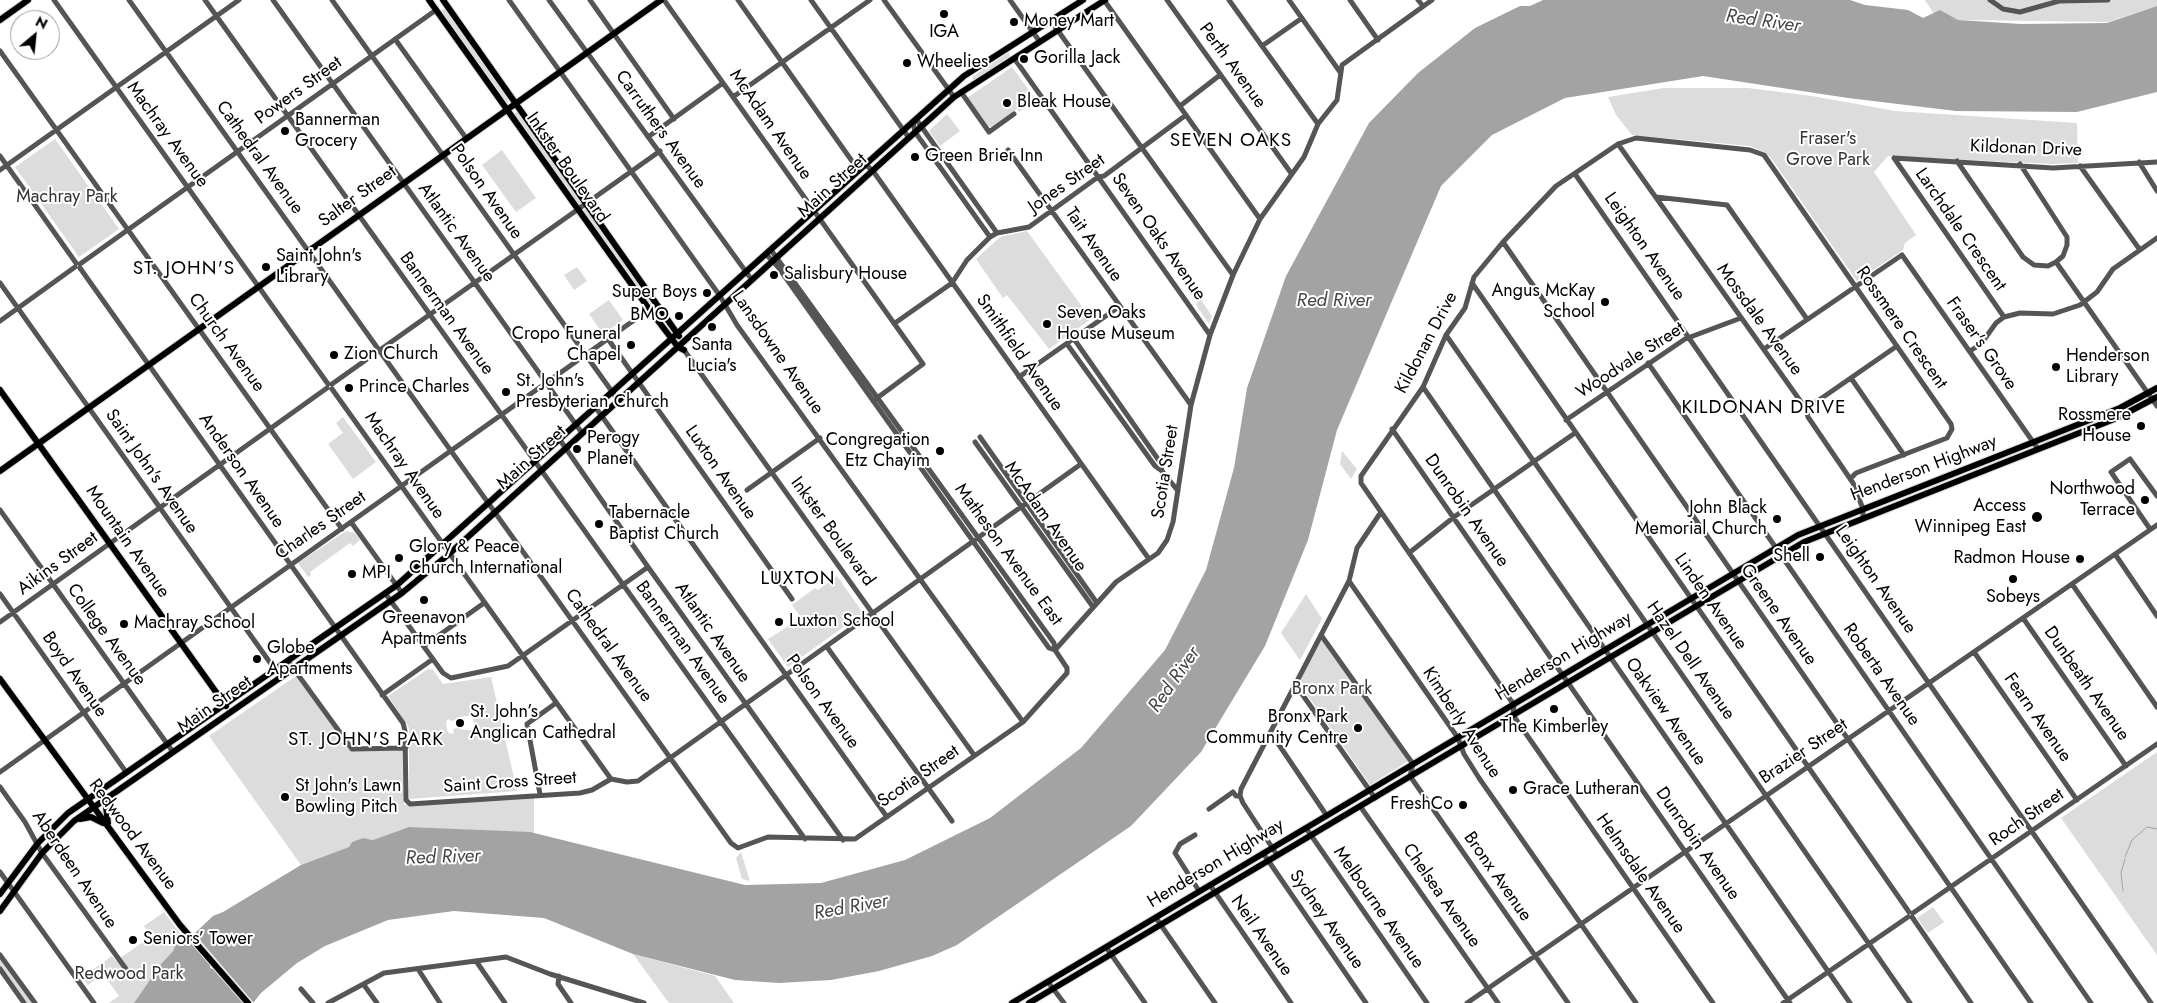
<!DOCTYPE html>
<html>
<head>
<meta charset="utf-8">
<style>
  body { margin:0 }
  #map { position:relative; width:2157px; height:1003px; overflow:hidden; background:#fff; font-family:Jost,sans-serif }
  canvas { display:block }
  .north { position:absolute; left:10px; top:10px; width:50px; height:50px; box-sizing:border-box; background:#fff; border:1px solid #999; border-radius:50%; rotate:28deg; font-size:14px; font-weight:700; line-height:20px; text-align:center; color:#000 }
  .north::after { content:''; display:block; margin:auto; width:18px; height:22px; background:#000; clip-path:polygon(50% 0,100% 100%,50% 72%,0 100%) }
</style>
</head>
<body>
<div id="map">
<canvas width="2157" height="1003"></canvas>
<div class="north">N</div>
</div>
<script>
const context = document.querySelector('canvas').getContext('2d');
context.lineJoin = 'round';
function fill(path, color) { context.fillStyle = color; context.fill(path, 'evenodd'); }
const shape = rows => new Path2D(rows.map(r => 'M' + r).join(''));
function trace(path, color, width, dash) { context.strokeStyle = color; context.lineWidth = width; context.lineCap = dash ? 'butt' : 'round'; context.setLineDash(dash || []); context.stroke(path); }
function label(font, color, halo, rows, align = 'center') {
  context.font = font + ' Jost,sans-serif'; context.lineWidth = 4; context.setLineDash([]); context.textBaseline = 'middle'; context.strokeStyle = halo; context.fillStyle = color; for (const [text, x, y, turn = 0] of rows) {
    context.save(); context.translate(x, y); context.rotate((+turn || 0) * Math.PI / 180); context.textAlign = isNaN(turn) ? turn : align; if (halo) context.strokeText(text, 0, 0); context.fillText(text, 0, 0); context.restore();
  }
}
fill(shape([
  [1925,0,2157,0,2157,6,2108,22,1958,20,1941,11,1934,14],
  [443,9,446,9,509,98,508,103,502,99,440,11],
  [1009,52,1010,56,973,81,972,77],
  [1012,67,1036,100,1019,112,1017,109,994,127,988,127,967,98],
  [1664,88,1748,88,1812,96,1895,111,2077,123,2078,163,2051,164,1888,156,1874,172,1916,235,1905,243,1903,250,1857,281,1771,158,1764,152,1750,146,1632,135,1616,115,1608,97],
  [517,112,583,201,582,205,579,206,513,114],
  [947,114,960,131,940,146,929,131],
  [55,139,119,229,79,257,15,167],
  [502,150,536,198,516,212,482,165],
  [586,208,653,303,652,305,649,305,582,211],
  [1027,231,1091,319,1049,349,1007,295,1003,298,976,259,1000,237],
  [577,267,587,281,574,290,564,275],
  [1199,297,1212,316,1209,324,1196,305],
  [609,300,623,320,603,334,589,314],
  [343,417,376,462,353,479,328,444,343,433,336,423],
  [1342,451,1357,469,1351,479,1340,464],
  [346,531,355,533,360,540,353,546,350,543,310,572,311,575,308,577,298,563],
  [837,576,863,613,788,667,768,639,801,618,792,605,815,588,818,590],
  [1306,594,1322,619,1300,660,1281,633],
  [1320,640,1324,640,1408,761,1370,785,1299,683],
  [428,669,433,670,443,684,491,677,517,791,409,799,409,728,388,696],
  [472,715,475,730,462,730,461,727,453,729,454,733,450,734,447,730,446,722,448,719,451,721,460,719,460,717],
  [296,676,351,751,403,750,404,805,534,797,534,833,409,827,373,840,363,838,352,842,349,847,301,865,209,736],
  [2157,752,2157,955,2061,818],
  [741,852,750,881,742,879,736,858],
  [1933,907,1944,922,1928,933,1917,918],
  [164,912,184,939,176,944,173,951,160,965,134,1003,109,1003,119,996,103,974,88,985,82,977,112,956,116,961,150,937,144,926],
  [633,954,715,976,734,1003,669,1003],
  [0,958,32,1003,26,1003,0,966]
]), '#dcdcdc');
fill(shape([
  [1543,0,1850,0,1865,5,1908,10,1923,18,1940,10,1958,20,2021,24,2107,23,2157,6,2157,92,2077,112,1956,111,1848,98,1703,76,1565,98,1492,135,1441,186,1337,430,1308,540,1265,646,1201,752,1131,826,957,945,932,956,879,971,831,980,779,983,735,980,633,954,544,918,454,911,388,920,325,946,297,963,261,993,253,1003,134,1003,160,965,173,951,176,944,195,933,213,916,223,912,301,865,349,847,352,842,363,838,373,840,409,827,530,832,745,885,821,883,905,860,990,818,1081,748,1165,650,1206,570,1234,468,1247,388,1286,276,1369,123,1418,73,1475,28,1520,6,1530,6]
]), '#a3a3a3');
fill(shape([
  [192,931,254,1003,243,1003,213,969,210,968,210,965,185,936]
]), '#fff');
trace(shape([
  [2125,857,2132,840,2147,827,2157,829],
  [2123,891,2121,873,2125,859]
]), '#a3a3a3', 1);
const major = shape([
  [429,0,649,309,678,347,684,350],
  [443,0,679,336],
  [0,20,28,0],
  [0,390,226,706],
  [0,471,661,0],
  [0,679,180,925,248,1003],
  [80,819,91,817,103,823],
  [108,823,106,807,111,797],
  [0,894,38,843,68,813,397,585,964,76,1083,0],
  [0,911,42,853,74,821,402,593,449,554,954,97,1105,0],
  [1012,1003,1798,535,2120,408,2157,388],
  [1029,1003,1804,542,2117,418,2157,397]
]);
trace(major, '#dbdbdb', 8);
trace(shape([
  [54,0,328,384],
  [129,0,731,843,738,848,768,837,855,839,1023,722,1067,673,1067,668,1055,650,1054,643,771,250],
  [205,0,805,839],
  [273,0,582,433],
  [332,0,618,400],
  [509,0,720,296,737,325,1023,722],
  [549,0,749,276],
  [590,0,674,119],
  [664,0,923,364,873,401],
  [738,0,859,171],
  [811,0,909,138],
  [884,0,954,97],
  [1010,0,1040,42],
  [1104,0,1260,219],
  [1167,0,1291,173],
  [1229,0,1318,124],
  [1289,0,1340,72],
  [1350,0,1378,40],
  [1418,0,1423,6],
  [1990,0,2003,9,2020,12,2059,1,2108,0],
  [1051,21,1233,275],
  [395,39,466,138],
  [1262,46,1302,18],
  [0,51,342,529],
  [1014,58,1210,335],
  [961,92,989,132,1014,114],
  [733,97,870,0],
  [1180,106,1220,75],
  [916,119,997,233],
  [913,122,915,132,990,237],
  [648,137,723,83],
  [1618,144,1806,409,1808,417,1853,483,1863,509,1863,518],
  [1008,150,1191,405],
  [0,156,76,263],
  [1894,158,2053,168,2157,162],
  [1894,158,2004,317],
  [1957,161,2023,257,2034,265,2048,266,2056,262,2063,256,2067,245,2067,237,2020,164],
  [2139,162,2157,191],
  [866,165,873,171,1149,559],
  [2080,166,2140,250],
  [0,170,239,0],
  [1575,174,2151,1003],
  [1656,197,1727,205,1807,319],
  [1503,242,2031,1003],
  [766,254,778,267,1049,648,1055,650],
  [2056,262,2157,406],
  [80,264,436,10],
  [80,268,403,723,405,731,406,800,410,804,580,793,592,790,611,779,627,782,638,781,1081,464],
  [0,283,281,678],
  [1472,283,1909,912],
  [0,321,75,267],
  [895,323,952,283,967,260,990,237,997,233,1029,227,1098,177,1104,176,1186,115],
  [1446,335,1910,1003],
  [608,339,792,599],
  [1074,339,1160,462,1162,471],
  [1067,344,1155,466,1162,471,1178,491],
  [1764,349,1902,255,2038,449],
  [684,350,974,755],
  [1970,351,1981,344,1996,323,2004,317,2020,313,2053,314,2080,305,2097,292,2113,269,2157,238],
  [1648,363,2091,1003],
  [1019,377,1120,306],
  [1851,378,1904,455],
  [332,384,660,151],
  [1423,387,1850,1003],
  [332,389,611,779],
  [596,408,887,817],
  [1806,409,1897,346],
  [1566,420,1685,339,1741,318],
  [1392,429,1790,1003],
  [980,437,1097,603],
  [560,440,648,567,843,840],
  [975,442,1093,607],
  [747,490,820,438],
  [0,510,173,752],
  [351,522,402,593],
  [2150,529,2111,472,2130,459,2157,496],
  [1409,553,1454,517,1575,433],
  [2115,554,2157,616],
  [1349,581,1458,738,1464,754,1479,778,1636,1003],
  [2072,584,2157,707],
  [385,593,443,673,451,678,508,666,648,567],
  [0,594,126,772],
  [2023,618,2126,766],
  [0,622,327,388],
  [1321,635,1413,764,1410,776,1568,1003],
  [424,646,484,603],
  [827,647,952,821],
  [1055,650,1116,582,1158,553,1167,540,1173,522,1191,405,1210,335,1233,275,1260,219,1304,157,1318,124,1337,100,1342,65,1432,0],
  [1974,652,2077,800],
  [288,661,352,749,406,748],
  [1295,684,1375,798],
  [382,695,433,659],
  [1269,734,1275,739,1327,816],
  [0,772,647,311,660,307],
  [0,787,25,822,42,853,126,969],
  [540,794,527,724,556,703],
  [1360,806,1498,1003],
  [1209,809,1233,792,1236,796,1240,796],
  [1306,828,1427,1003],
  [1195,835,1180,844,1175,853,1199,891],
  [1263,853,1366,1003],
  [1277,855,1243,803,1240,796,1241,789,1349,581,1357,548,1381,512],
  [0,872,94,1003],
  [1210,885,1291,1003],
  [1913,913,2157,744],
  [1912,917,1971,1003],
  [1156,918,1215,1003],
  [1106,947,1145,1003],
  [0,955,35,1003],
  [476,961,505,1003],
  [0,969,24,1003],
  [418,969,440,1003],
  [559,976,558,984,571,1003],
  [1048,982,1064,1003],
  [364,985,377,1003],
  [301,989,313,1003],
  [328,1003,384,973,506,957,550,974,644,1003],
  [1467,1003,2157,525],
  [1713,1003,1513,715,1514,705,1361,483,1361,476,1423,387,1446,335,1465,308,1474,277,1503,242,1556,186,1618,144,1636,138,1750,150,1764,155,1951,424,1952,429,1947,438,1856,473,1851,478],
  [1783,1003,1908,917]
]), '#555', 5);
trace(major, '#000', 6);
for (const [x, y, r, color] of [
  [944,14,5,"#000"],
  [1014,22,5,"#000"],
  [1024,59,5,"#000"],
  [907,63,5,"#000"],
  [1007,103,5,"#000"],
  [285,131,5,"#000"],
  [915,157,5,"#000"],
  [266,267,5,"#000"],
  [774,275,5,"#000"],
  [707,293,5,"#000"],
  [1605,302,5,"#000"],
  [679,316,5,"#000"],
  [1047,324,5,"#000"],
  [712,327,5,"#000"],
  [631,345,5,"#000"],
  [334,355,5,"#000"],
  [2056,367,5,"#000"],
  [349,388,5,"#000"],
  [506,392,5,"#000"],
  [2141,426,5,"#000"],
  [577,449,5,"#000"],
  [940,451,5,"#000"],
  [2145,500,5,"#000"],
  [2037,517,6,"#000"],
  [1777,519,5,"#000"],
  [599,524,5,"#000"],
  [1820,557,5,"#000"],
  [399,558,5,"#000"],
  [2080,559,5,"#000"],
  [352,574,5,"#000"],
  [2013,579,5,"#000"],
  [424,600,5,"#000"],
  [779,622,5,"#000"],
  [124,624,5,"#000"],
  [257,659,5,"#000"],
  [1554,709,5,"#000"],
  [460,723,5,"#000"],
  [1358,728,5,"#000"],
  [1513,790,5,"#000"],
  [285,797,5,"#000"],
  [1463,805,5,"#000"],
  [133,940,5,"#000"]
]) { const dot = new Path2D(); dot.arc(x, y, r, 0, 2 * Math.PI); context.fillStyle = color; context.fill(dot); trace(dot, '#fff', 2); }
label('18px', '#000', '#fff', [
  ["Money Mart",1024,22],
  ["IGA",944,33,"center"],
  ["Gorilla Jack",1034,59],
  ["Wheelies",917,63],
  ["Bleak House",1017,103],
  ["Bannerman",295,121],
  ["Grocery",295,142],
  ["Green Brier Inn",925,157],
  ["Saint John's",276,257],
  ["Library",276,278],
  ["Salisbury House",784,275],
  ["Angus McKay",1595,292,"right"],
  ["School",1595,313,"right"],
  ["Super Boys",697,293,"right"],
  ["Seven Oaks",1057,314],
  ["House Museum",1057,335],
  ["BMO",669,316,"right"],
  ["Cropo Funeral",621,335,"right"],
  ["Chapel",621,356,"right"],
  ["Santa",712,346,"center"],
  ["Lucia's",712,367,"center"],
  ["Zion Church",344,355],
  ["Henderson",2066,357],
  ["Library",2066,378],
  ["St. John's",516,382],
  ["Presbyterian Church",516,403],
  ["Prince Charles",359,388],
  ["Rossmere",2131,416,"right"],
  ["House",2131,437,"right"],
  ["Perogy",587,439],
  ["Planet",587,460],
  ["Congregation",930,441,"right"],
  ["Etz Chayim",930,462,"right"],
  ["Northwood",2135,490,"right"],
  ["Terrace",2135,511,"right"],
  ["Access",2026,507,"right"],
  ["Winnipeg East",2026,528,"right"],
  ["John Black",1767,509,"right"],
  ["Memorial Church",1767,530,"right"],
  ["Tabernacle",609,514],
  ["Baptist Church",609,535],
  ["Glory & Peace",409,548],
  ["Church International",409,569],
  ["Shell",1810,557,"right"],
  ["Radmon House",2070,559,"right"],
  ["MPI",362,574],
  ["Sobeys",2013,598,"center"],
  ["Greenavon",424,619,"center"],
  ["Apartments",424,640,"center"],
  ["Luxton School",789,622],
  ["Machray School",134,624],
  ["Globe",267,649],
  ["Apartments",267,670],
  ["St. John’s",470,713],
  ["Anglican Cathedral",470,734],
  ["Bronx Park",1348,718,"right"],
  ["Community Centre",1348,739,"right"],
  ["The Kimberley",1554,728,"center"],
  ["St John's Lawn",295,787],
  ["Bowling Pitch",295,808],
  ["Grace Lutheran",1523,790],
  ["FreshCo",1453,805,"right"],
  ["Seniors’ Tower",143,940]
], 'left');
label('18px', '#000', '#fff', [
  ["Perth Avenue",1232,66,54],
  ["Powers Street",299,91,-36],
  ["McAdam Avenue",770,125,55],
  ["Carruthers Avenue",660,130,54],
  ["Machray Avenue",167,135,54],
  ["Kildonan Drive",2026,149,2],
  ["Cathedral Avenue",259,158,54],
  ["Inkster Boulevard",567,168,55],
  ["Jones Street",1067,184,-35],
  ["Main Street",833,186,-42],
  ["Polson Avenue",486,192,55],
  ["Salter Street",358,197,-36],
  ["Larchdale Crescent",1960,230,55],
  ["Atlantic Avenue",456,233,54],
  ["Seven Oaks Avenue",1158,237,55],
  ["Tait Avenue",1093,245,55],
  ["Leighton Avenue",1644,247,55],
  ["Bannerman Avenue",446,314,54],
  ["Mossdale Avenue",1759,320,54],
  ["Rossmere Crescent",1901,328,55],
  ["Church Avenue",226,343,54],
  ["Kildonan Drive",1427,343,-62],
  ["Fraser's Grove",1981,344,55],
  ["Lansdowne Avenue",777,353,55],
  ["Smithfield Avenue",1019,353,55],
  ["Woodvale Street",1631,361,-33],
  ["Main Street",532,458,-42],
  ["Machray Avenue",404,466,55],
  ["Henderson Highway",1924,469,-21],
  ["Anderson Avenue",241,471,55],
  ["Saint John's Avenue",151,472,55],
  ["Scotia Street",1166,472,-81],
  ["Luxton Avenue",720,473,55],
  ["Dunrobin Avenue",1466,511,55],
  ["McAdam Avenue",1045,517,55],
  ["Charles Street",321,526,-35],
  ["Inkster Boulevard",832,532,54],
  ["Mountain Avenue",127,542,55],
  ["Matheson Avenue East",1008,555,54],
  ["Aikins Street",58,564,-36],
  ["Leighton Avenue",1875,580,55],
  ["Linden Avenue",1710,602,55],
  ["Greene Avenue",1778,615,55],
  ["Atlantic Avenue",712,633,55],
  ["College Avenue",106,635,54],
  ["Bannerman Avenue",682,643,54],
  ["Cathedral Avenue",608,646,54],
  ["Henderson Highway",1564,657,-31],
  ["Hazel Dell Avenue",1690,661,55],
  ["Boyd Avenue",74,675,55],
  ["Roberta Avenue",1881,675,55],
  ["Dunbeath Avenue",2086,684,55],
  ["Polson Avenue",822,702,54],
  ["Main Street",215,705,-35],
  ["Oakview Avenue",1665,712,55],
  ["Fearn Avenue",2037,718,55],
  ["Kimberly Avenue",1461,723,57],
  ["Brazier Street",1804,752,-34],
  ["Scotia Street",919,777,-35],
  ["Saint Cross Street",510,783,-4],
  ["Roch Street",2027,818,-35],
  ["Redwood Avenue",132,835,53],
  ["Dunrobin Avenue",1697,844,55],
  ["Henderson Highway",1216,864,-31],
  ["Aberdeen Avenue",74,870,56],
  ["Helmsdale Avenue",1640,874,55],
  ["Bronx Avenue",1497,877,55],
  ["Chelsea Avenue",1441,896,55],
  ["Melbourne Avenue",1378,908,55],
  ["Sydney Avenue",1326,920,55],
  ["Neil Avenue",1261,936,55]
]);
label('18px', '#333', '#fff', [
  ["Fraser's",1828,140],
  ["Grove Park",1828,161],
  ["Machray Park",67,198],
  ["Bronx Park",1332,690],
  ["Redwood Park",129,975]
]);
label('italic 19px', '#444', '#fff', [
  ["Red River",1763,22,8],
  ["Red River",1334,301],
  ["Red River",1175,680,-55],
  ["Red River",443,858,-2],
  ["Red River",851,908,-10]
]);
context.letterSpacing = '1px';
label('19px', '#000', '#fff', [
  ["SEVEN OAKS",1231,141],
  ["ST. JOHN'S",184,269],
  ["KILDONAN DRIVE",1764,408],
  ["LUXTON",798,579],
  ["ST. JOHN'S PARK",366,740]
]);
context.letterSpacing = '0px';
</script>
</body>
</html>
